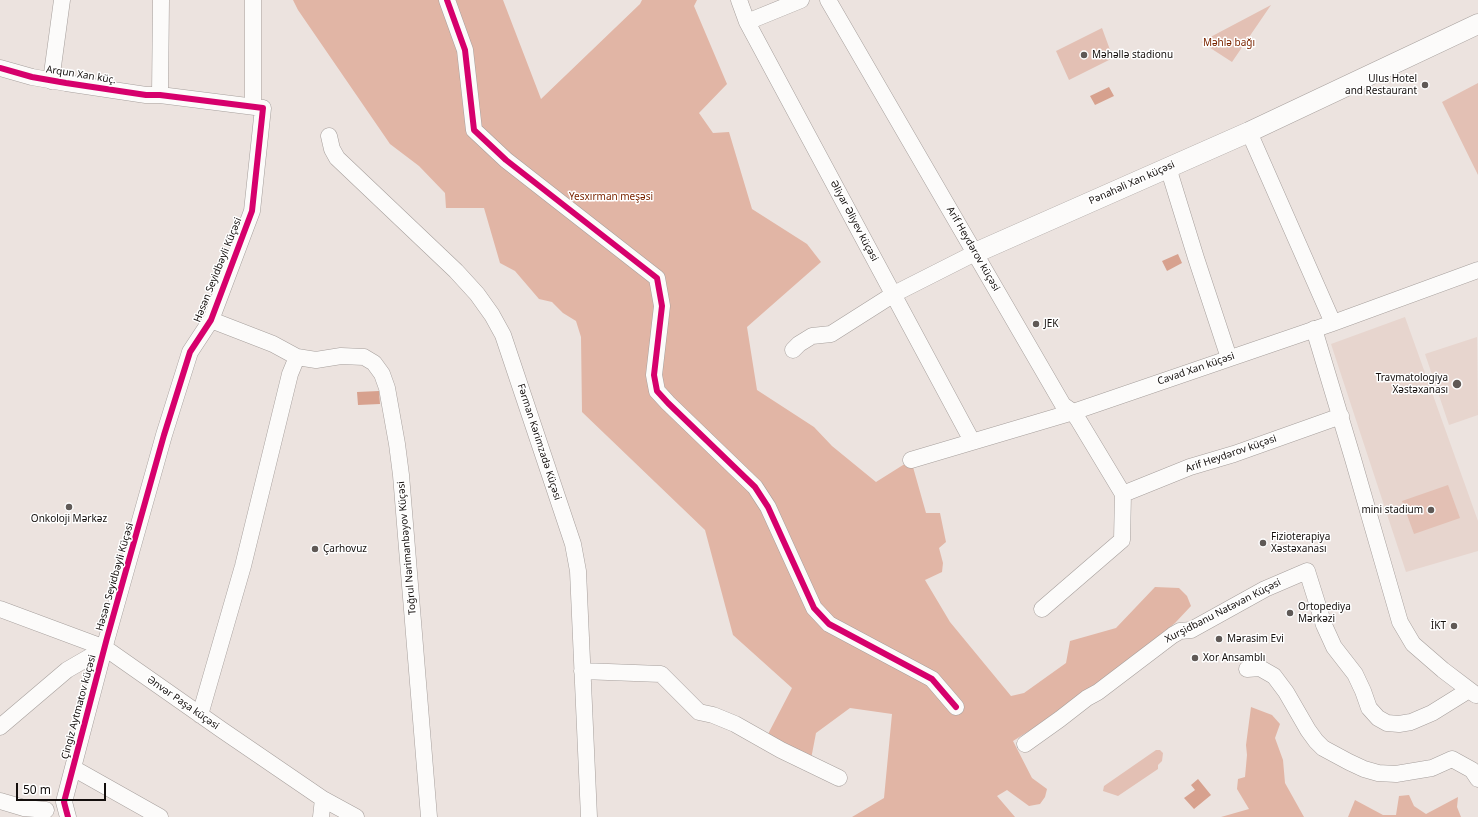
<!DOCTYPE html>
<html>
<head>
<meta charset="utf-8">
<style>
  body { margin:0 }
  #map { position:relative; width:1478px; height:817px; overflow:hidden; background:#ece3df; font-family:"Noto Sans",sans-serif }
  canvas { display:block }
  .scale { position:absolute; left:16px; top:783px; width:90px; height:18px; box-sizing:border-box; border:2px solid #130e0c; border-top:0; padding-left:5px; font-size:12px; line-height:14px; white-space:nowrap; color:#130e0c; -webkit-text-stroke:3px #fff; paint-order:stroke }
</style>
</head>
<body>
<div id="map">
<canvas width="1478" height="817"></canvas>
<div class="scale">50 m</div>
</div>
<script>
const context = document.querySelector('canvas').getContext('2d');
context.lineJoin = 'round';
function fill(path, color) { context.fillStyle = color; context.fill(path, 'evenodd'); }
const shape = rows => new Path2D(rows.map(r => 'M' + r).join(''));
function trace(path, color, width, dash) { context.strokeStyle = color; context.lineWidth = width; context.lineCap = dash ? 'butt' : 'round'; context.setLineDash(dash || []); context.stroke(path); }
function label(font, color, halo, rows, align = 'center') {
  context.font = font + ' "Noto Sans",sans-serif'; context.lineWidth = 3; context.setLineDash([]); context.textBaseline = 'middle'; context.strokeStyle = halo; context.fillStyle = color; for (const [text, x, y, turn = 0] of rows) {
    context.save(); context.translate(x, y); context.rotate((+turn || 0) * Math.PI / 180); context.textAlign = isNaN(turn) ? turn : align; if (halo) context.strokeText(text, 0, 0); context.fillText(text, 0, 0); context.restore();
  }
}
fill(shape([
  [1405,317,1478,521,1478,551,1406,572,1331,344],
  [1477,337,1478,415,1449,425,1425,354]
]), '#e7d5ce');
fill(shape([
  [1271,5,1232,62,1201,42],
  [1102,28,1113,58,1069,80,1056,51],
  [1478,83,1478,175,1442,102],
  [1448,485,1460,518,1414,534,1402,501],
  [1156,750,1160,750,1163,753,1162,761,1158,765,1158,769,1118,796,1103,791,1104,786]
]), '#e3c0b4');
fill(shape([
  [293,0,503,0,541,99,640,4,642,0,697,0,694,6,727,84,699,113,713,133,729,132,752,209,807,244,821,262,747,327,757,390,814,427,832,446,876,482,911,460,926,513,940,513,946,542,939,548,943,563,942,572,925,580,950,622,1011,696,1024,693,1066,663,1070,641,1116,628,1155,587,1179,588,1187,596,1191,606,1175,623,1131,660,1032,729,1013,741,1032,778,1047,789,1045,797,1040,804,1029,806,1007,790,997,796,1015,817,852,817,884,798,892,714,850,708,816,733,811,759,767,736,792,688,733,635,705,530,582,412,581,337,576,321,563,313,552,302,539,299,515,271,500,263,484,208,446,208,445,193,419,166,390,144,298,10],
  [1251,707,1272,715,1280,724,1275,738,1283,760,1285,783,1304,817,1221,817,1249,809,1237,789,1238,779,1245,777,1247,755,1246,745],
  [1409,795,1414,806,1426,814,1458,797,1457,807,1461,817,1348,817,1355,800,1383,815,1396,815,1399,796]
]), '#e1b5a5');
fill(shape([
  [1109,87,1114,96,1095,105,1090,96],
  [1178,254,1182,263,1167,271,1162,261],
  [379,391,380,404,358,405,357,392],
  [1198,779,1211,795,1194,809,1184,798,1195,790,1191,785]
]), '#d7a18e');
const minor = shape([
  [447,0,465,50,474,130,506,160,657,278,662,306,654,375,657,391,668,403,755,487,768,507,814,608,829,624,932,679,956,707],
  [739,0,747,22,972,441],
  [828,0,1063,405,1073,412,1079,421,1123,494],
  [747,22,801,0],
  [0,68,32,77,66,83,146,95,160,95,263,108,252,211,211,320,190,352,164,435,107,638,64,802,68,817],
  [51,81,62,0],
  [160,95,161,0],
  [253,106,253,0],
  [1249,132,1333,323],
  [329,136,332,149,337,158,456,271,477,294,492,315,503,335,573,544,578,571,589,817],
  [1169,166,1171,177,1196,258,1229,358],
  [1314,329,1353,459,1400,622,1413,644,1443,670,1476,695],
  [793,350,799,344,812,336,831,334,894,294,975,253],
  [297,357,316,360,341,356,364,357,374,363,382,374,387,388,397,444,401,475,429,817],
  [911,460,1073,412,1333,323,1478,270],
  [0,609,105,648,222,730,323,799,356,817],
  [1042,609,1122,540,1123,494,1190,467,1234,454,1341,416],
  [1247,669,1260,668,1274,676,1286,692,1308,730,1316,741,1323,748,1349,762,1364,769,1378,773,1396,774,1432,768,1452,759,1472,770,1478,779],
  [582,671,661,674,699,712,713,715,735,724,781,750,839,778],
  [200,715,243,566,290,374,297,357,273,344,211,320],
  [0,727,67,670,105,648],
  [1025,744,1060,719,1087,698,1098,692,1173,635,1180,631,1191,630,1265,589,1307,571,1324,625,1334,647,1355,674,1363,691,1369,708,1378,718,1387,723,1399,724,1411,722,1432,713,1469,690],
  [73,768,160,817],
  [0,801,24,808,46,810],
  [321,817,323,799]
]);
const major = shape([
  [975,253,1249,132,1478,24]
]);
trace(minor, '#a69f9c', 17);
trace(major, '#a69f9c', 21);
trace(minor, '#fcfbfa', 16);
trace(major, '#fcfbfa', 20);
trace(shape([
  [447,0,465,50,474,130,506,160,657,278,662,306,654,375,657,391,668,403,755,487,768,507,814,608,829,624,932,679,956,707],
  [0,68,32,77,66,83,146,95,160,95,263,108,252,211,211,320,190,352,164,435,107,638,64,802,68,817]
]), '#d6006c', 6);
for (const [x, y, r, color] of [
  [1084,55,4,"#5f5956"],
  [1425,85,4,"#5f5956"],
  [1036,324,4,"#5f5956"],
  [1457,384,5,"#5f5956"],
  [69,507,4,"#5f5956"],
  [1431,510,4,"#5f5956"],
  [1263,543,4,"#5f5956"],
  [315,549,4,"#5f5956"],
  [1290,613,4,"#5f5956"],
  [1454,626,4,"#5f5956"],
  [1219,639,4,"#5f5956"],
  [1195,658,4,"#5f5956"]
]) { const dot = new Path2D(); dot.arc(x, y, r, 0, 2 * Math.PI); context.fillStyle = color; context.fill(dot); trace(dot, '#fff', 1.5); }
label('10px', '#7b2500', '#fff', [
  ["Məhlə bağı",1229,43],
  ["Yesxırman meşəsi",611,197]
]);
label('10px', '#130e0c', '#fff', [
  ["Məhəllə stadionu",1092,55],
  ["Ulus Hotel",1417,79,"right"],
  ["and Restaurant",1417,91,"right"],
  ["JEK",1044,324],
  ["Travmatologiya",1448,378,"right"],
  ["Xəstəxanası",1448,390,"right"],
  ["mini stadium",1423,510,"right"],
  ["Onkoloji Mərkəz",69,519,"center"],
  ["Fizioterapiya",1271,537],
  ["Xəstəxanası",1271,549],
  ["Çarhovuz",323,549],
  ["Ortopediya",1298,607],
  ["Mərkəzi",1298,619],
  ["İKT",1446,626,"right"],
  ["Mərasim Evi",1227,639],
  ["Xor Ansamblı",1203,658]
], 'left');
label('10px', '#130e0c', '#fff', [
  ["Arqun Xan küç.",81,75,9],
  ["Pənahəli Xan küçəsi",1132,183,-24],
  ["Əliyar Əliyev küçəsi",854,221,62],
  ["Arif Heydərov küçəsi",973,249,60],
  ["Həsən Seyidbəyli Küçəsi",218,270,-68],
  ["Cavad Xan küçəsi",1196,369,-19],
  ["Fərman Kərimzadə Küçəsi",539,442,72],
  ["Arif Heydərov küçəsi",1231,454,-19],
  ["Toğrul Nərimanbəyov Küçəsi",407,548,-95],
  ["Həsən Seyidbəyli Küçəsi",115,577,-74],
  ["Xurşidbanu Natəvan Küçəsi",1223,611,-27],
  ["Ənvər Paşa küçəsi",183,703,35],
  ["Çingiz Aytmatov küçəsi",79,707,-75]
]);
</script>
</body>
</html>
